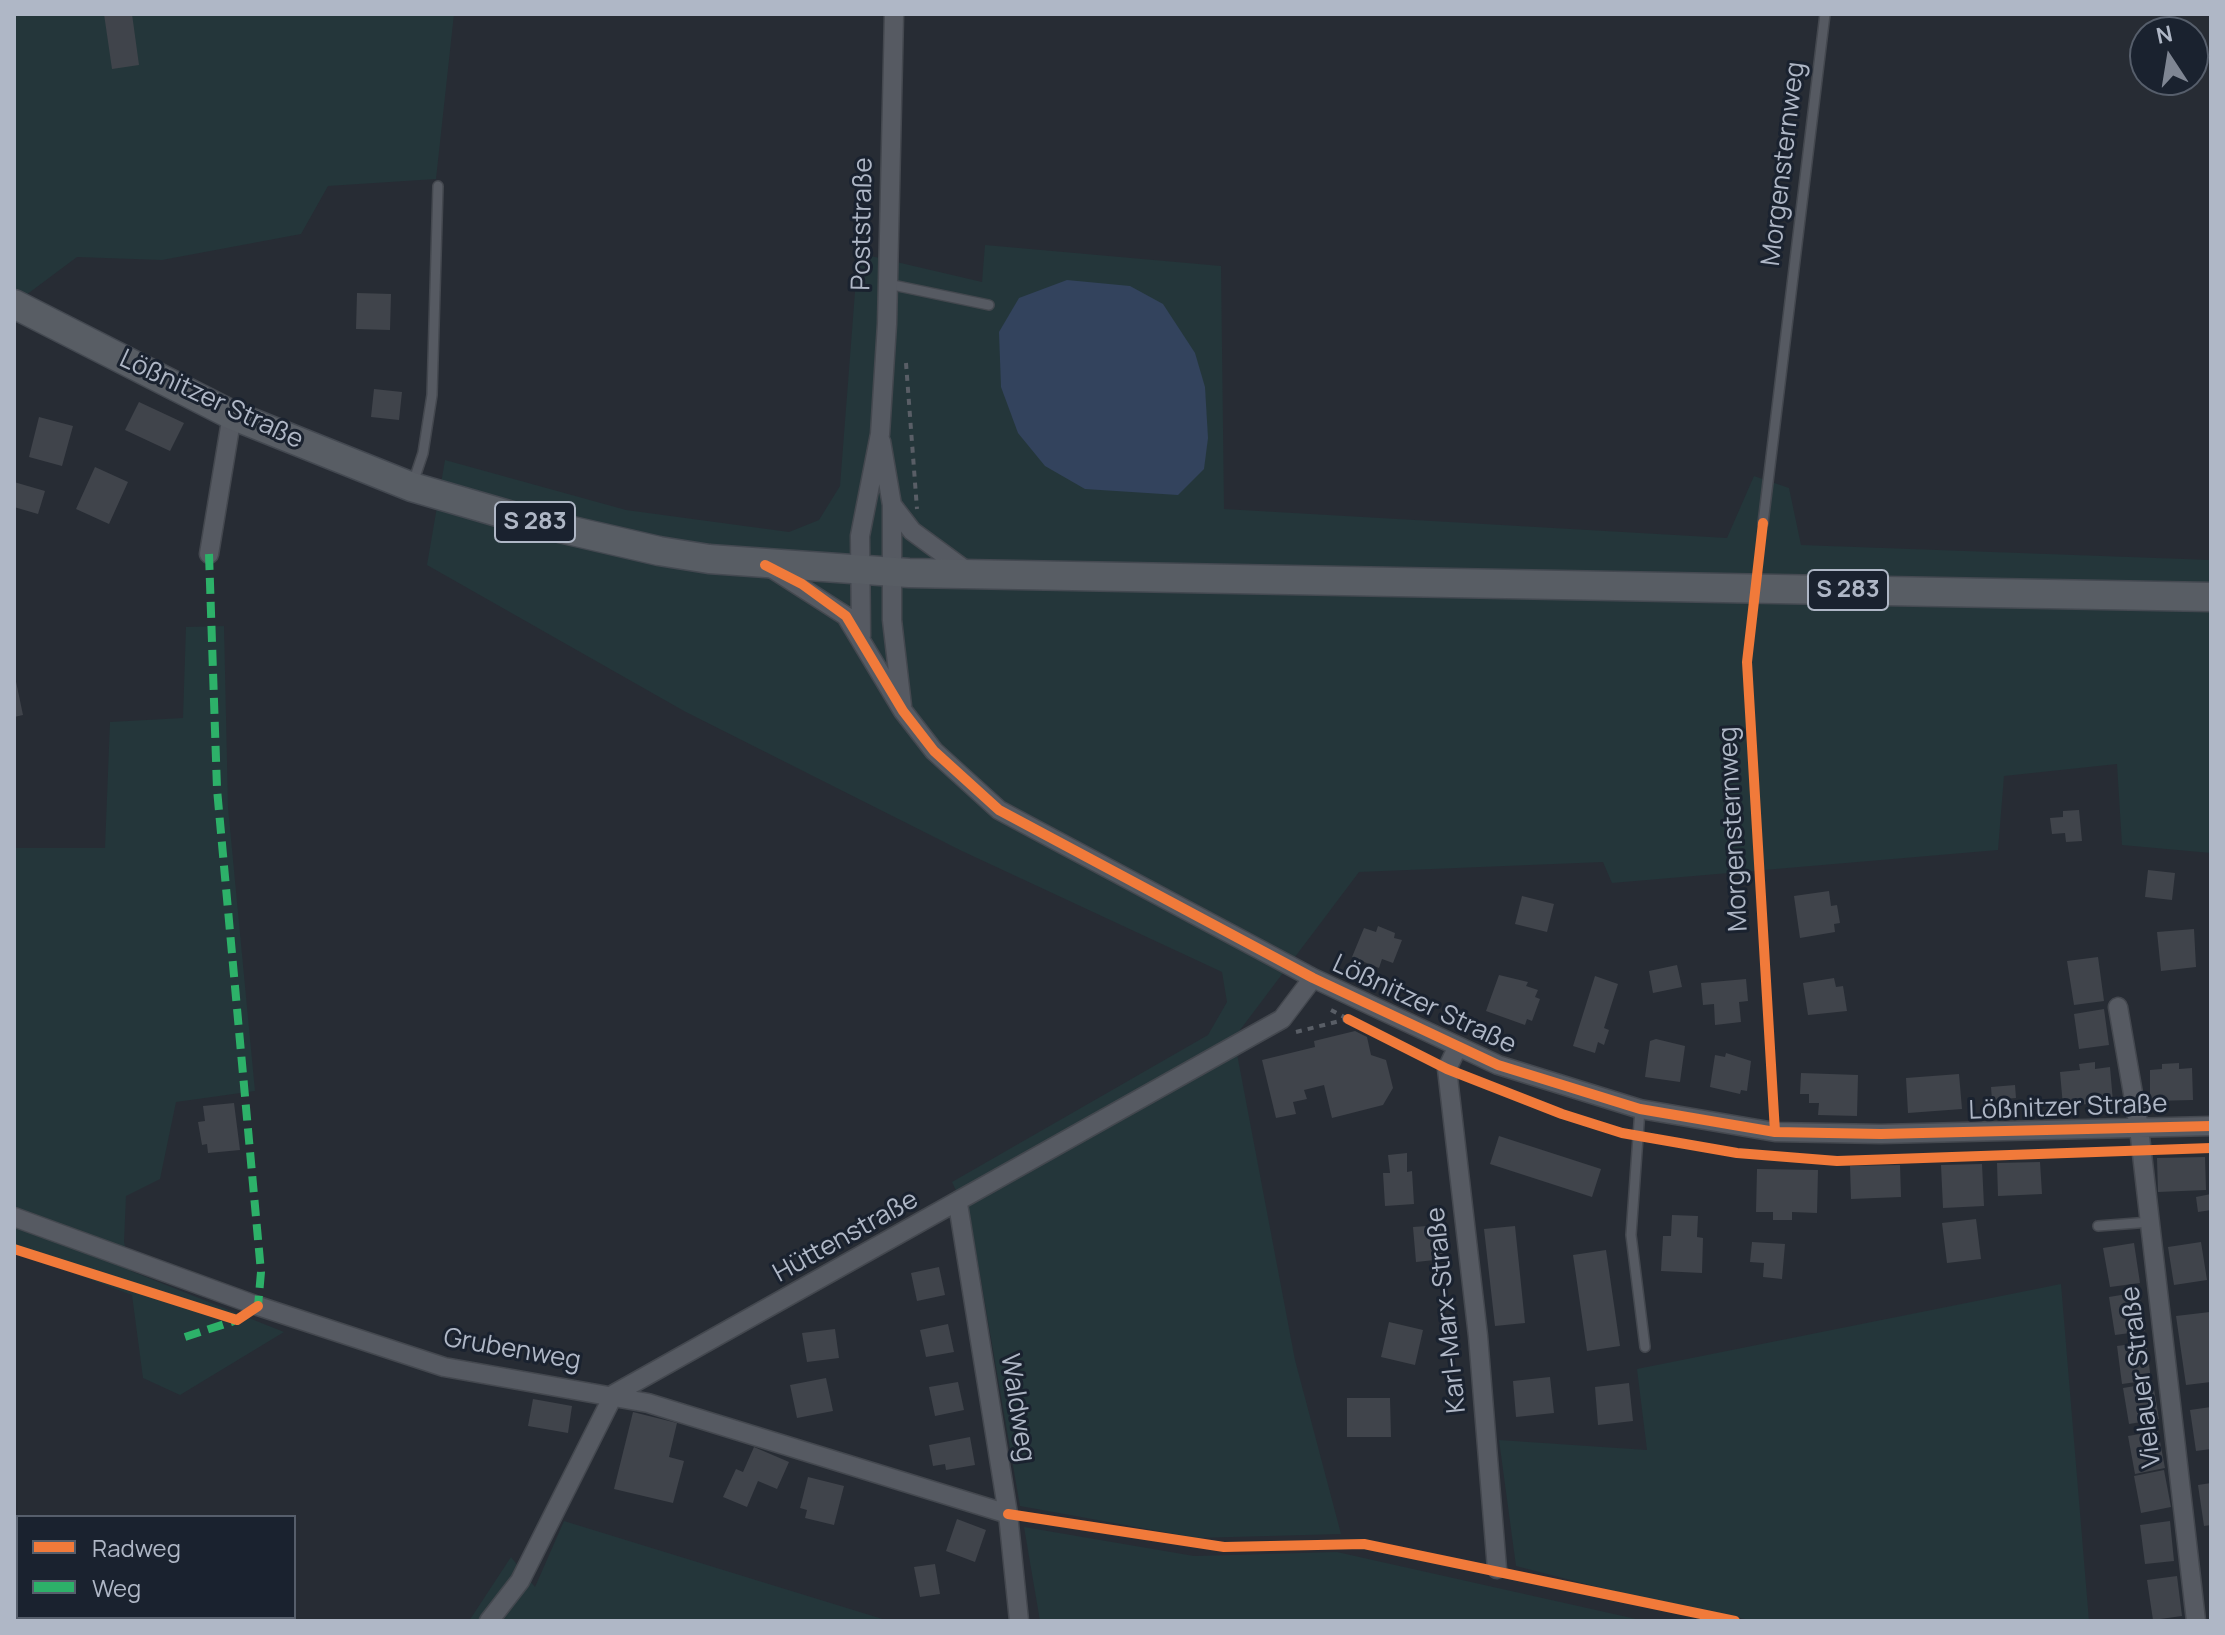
<!DOCTYPE html>
<html>
<head>
<meta charset="utf-8">
<style>
  body { margin:0 }
  #map { position:relative; width:2225px; height:1635px; overflow:hidden; background:#272c34; font-family:Manrope,sans-serif }
  canvas { display:block }
  .frame { position:absolute; inset:0; border:16px solid #afb7c6; pointer-events:none }
  .legend { position:absolute; left:16px; top:1515px; width:280px; height:104px; box-sizing:border-box; background:#1a222f; border:2px solid #565e6b; margin:0; padding:10px 14px; list-style:none; font-size:24px; color:#afb7c6 }
  .legend li { display:flex; align-items:center; gap:16px; height:40px }
  .legend b { width:40px; border:2px solid #565e6b }
  .north { position:absolute; left:2129px; top:16px; width:80px; height:80px; box-sizing:border-box; background:#1a222f; border:2px solid #565e6b; border-radius:50%; rotate:348deg; font-size:22px; font-weight:700; line-height:32px; text-align:center; color:#afb7c6 }
  .north::after { content:''; display:block; margin:auto; width:28px; height:36px; background:#7f8693; clip-path:polygon(50% 0,100% 100%,50% 72%,0 100%) }
</style>
</head>
<body>
<div id="map">
<canvas width="2225" height="1635"></canvas>
<div class="frame"></div>
<ul class="legend">
<li><b style="height:10px;background:#f17a3a"></b>Radweg</li>
<li><b style="height:10px;background:#2db169"></b>Weg</li>
</ul>
<div class="north">N</div>
</div>
<script>
const context = document.querySelector('canvas').getContext('2d');
context.lineJoin = 'round';
function fill(path, color) { context.fillStyle = color; context.fill(path, 'evenodd'); }
const shape = rows => new Path2D(rows.map(r => 'M' + r).join(''));
function trace(path, color, width, dash) { context.strokeStyle = color; context.lineWidth = width; context.lineCap = dash ? 'butt' : 'round'; context.setLineDash(dash || []); context.stroke(path); }
function label(font, color, halo, rows, align = 'center') {
  context.font = font + ' Manrope,sans-serif'; context.lineWidth = 6; context.setLineDash([]); context.textBaseline = 'middle'; context.strokeStyle = halo; context.fillStyle = color; for (const [text, x, y, turn = 0] of rows) {
    context.save(); context.translate(x, y); context.rotate((+turn || 0) * Math.PI / 180); context.textAlign = isNaN(turn) ? turn : align; if (halo) context.strokeText(text, 0, 0); context.fillText(text, 0, 0); context.restore();
  }
}
fill(shape([
  [14,14,454,14,436,179,328,186,301,234,162,260,77,257,14,304],
  [985,245,1221,266,1224,509,1727,538,1754,476,1789,488,1801,545,2211,560,2211,853,2122,845,2117,764,2004,776,1998,850,1612,883,1603,862,1359,872,1234,1038,1295,1360,1341,1534,1197,1538,1020,1506,971,1223,952,1182,1208,1035,1227,1002,1222,972,962,851,684,711,427,565,445,460,626,510,789,532,819,520,840,486,858,253,982,282],
  [224,626,228,807,255,1091,176,1102,160,1179,126,1196,124,1242,131,1271,284,1332,180,1395,143,1378,132,1295,14,1251,14,848,105,848,110,722,183,718,186,627],
  [2061,1284,2089,1621,1754,1621,1682,1605,1672,1606,1516,1566,1499,1440,1647,1450,1637,1369],
  [564,1521,889,1621,469,1621,511,1557,535,1587],
  [1024,1527,1194,1556,1337,1552,1645,1621,1040,1621]
]), '#24363a');
fill(shape([
  [1067,280,1130,286,1163,304,1195,353,1205,387,1208,438,1204,469,1178,495,1085,489,1045,466,1018,433,1001,387,999,332,1019,298]
]), '#33435d');
fill(shape([
  [104,14,132,14,139,65,112,69],
  [357,293,391,294,390,330,356,329],
  [374,389,402,392,399,420,371,417],
  [139,402,184,423,170,451,125,430],
  [39,417,73,426,62,466,29,457],
  [95,467,128,482,109,524,76,509],
  [14,482,45,491,38,514,14,507],
  [14,672,23,715,14,717],
  [2079,810,2082,841,2066,842,2065,833,2052,834,2050,818,2063,817,2063,811],
  [2148,870,2175,873,2172,900,2145,897],
  [1829,891,1831,906,1837,905,1840,923,1834,924,1835,932,1800,938,1794,896],
  [1522,896,1554,904,1547,932,1515,924],
  [1378,926,1395,933,1394,938,1402,940,1393,963,1382,959,1379,968,1352,957,1364,928,1376,932],
  [2194,929,2196,967,2161,971,2157,932],
  [2098,957,2104,1001,2074,1005,2067,961],
  [1677,965,1682,987,1653,993,1649,971],
  [1499,975,1528,982,1526,986,1538,990,1535,997,1540,999,1532,1021,1527,1019,1525,1025,1486,1011],
  [1595,976,1618,984,1604,1028,1609,1030,1604,1045,1598,1042,1595,1053,1573,1046],
  [1834,978,1836,987,1843,986,1847,1011,1808,1015,1803,983],
  [1746,979,1748,1001,1739,1002,1741,1022,1715,1025,1714,1004,1703,1005,1701,983],
  [2104,1009,2109,1045,2079,1049,2074,1014],
  [1355,1031,1367,1037,1371,1055,1386,1060,1393,1088,1383,1105,1332,1118,1324,1085,1304,1090,1307,1099,1293,1102,1296,1114,1276,1118,1262,1060,1315,1047,1314,1041],
  [1656,1039,1685,1046,1680,1082,1645,1077,1650,1041],
  [1726,1053,1751,1061,1747,1091,1741,1090,1740,1094,1710,1087,1715,1055,1725,1057],
  [2095,1062,2095,1069,2110,1067,2113,1102,2063,1106,2060,1072,2080,1070,2079,1064],
  [2179,1063,2179,1069,2192,1068,2193,1100,2150,1101,2150,1070,2162,1069,2162,1064],
  [1801,1073,1858,1075,1857,1116,1818,1115,1819,1103,1809,1103,1809,1094,1800,1094],
  [1959,1074,1962,1109,1908,1113,1906,1078],
  [2015,1085,2016,1098,1992,1100,1991,1087],
  [234,1103,240,1150,208,1153,207,1144,202,1145,198,1122,205,1121,203,1106],
  [1499,1136,1601,1169,1592,1197,1490,1164],
  [1407,1153,1407,1172,1412,1171,1414,1204,1385,1206,1383,1173,1390,1173,1388,1155],
  [2205,1157,2206,1190,2158,1192,2157,1158],
  [2040,1162,2042,1194,1998,1196,1997,1163],
  [1982,1164,1984,1206,1943,1208,1941,1165],
  [1900,1165,1901,1197,1851,1199,1850,1166],
  [1757,1169,1818,1170,1817,1213,1792,1212,1792,1220,1773,1220,1773,1212,1756,1212],
  [2211,1194,2211,1210,2198,1212,2196,1197],
  [1672,1215,1698,1216,1697,1237,1703,1238,1702,1273,1661,1271,1663,1236,1671,1236],
  [1976,1219,1981,1259,1947,1263,1942,1223],
  [1441,1225,1444,1259,1416,1262,1413,1227],
  [1515,1226,1525,1323,1495,1326,1484,1229],
  [1752,1242,1785,1244,1782,1279,1763,1277,1764,1263,1750,1262],
  [2201,1242,2207,1280,2174,1285,2168,1247],
  [2134,1243,2140,1283,2110,1287,2103,1248],
  [1606,1250,1620,1346,1587,1351,1573,1255],
  [939,1267,945,1295,917,1301,911,1273],
  [2139,1292,2145,1331,2115,1335,2109,1297],
  [2210,1312,2211,1382,2186,1385,2176,1316],
  [1389,1322,1423,1330,1415,1365,1381,1357],
  [948,1324,954,1352,926,1357,920,1330],
  [835,1329,839,1358,807,1362,802,1333],
  [2146,1342,2151,1380,2122,1384,2117,1346],
  [1550,1377,1554,1413,1516,1417,1513,1381],
  [826,1378,833,1411,797,1418,790,1385],
  [958,1382,964,1410,935,1416,929,1387],
  [1629,1383,1633,1421,1598,1425,1595,1387],
  [2153,1383,2159,1419,2129,1424,2123,1388],
  [1347,1398,1390,1398,1391,1437,1347,1437],
  [533,1399,572,1406,568,1433,528,1426],
  [2211,1407,2211,1449,2196,1451,2190,1410],
  [633,1412,677,1423,669,1457,684,1461,673,1503,614,1489],
  [2158,1431,2165,1468,2135,1474,2128,1436],
  [970,1437,975,1465,946,1470,945,1464,933,1466,929,1445],
  [754,1447,789,1462,777,1489,758,1481,747,1507,723,1497,736,1469,743,1472],
  [2164,1470,2171,1507,2141,1513,2134,1476],
  [808,1477,844,1486,834,1525,805,1518,807,1510,800,1508],
  [2211,1483,2211,1525,2204,1526,2198,1485],
  [957,1519,986,1530,975,1562,946,1551],
  [2170,1521,2174,1561,2145,1564,2140,1525],
  [935,1564,940,1594,920,1597,914,1567],
  [2177,1576,2182,1616,2153,1620,2147,1580]
]), '#40444b');
const service = shape([
  [888,284,989,305],
  [413,483,423,453,432,395,438,186],
  [1763,523,1825,14],
  [1640,1109,1631,1235,1645,1347],
  [2098,1226,2150,1222]
]);
const minor = shape([
  [881,441,892,505,892,620,902,706],
  [892,505,912,531,968,572],
  [209,554,232,415],
  [771,568,846,616,903,711,934,751,999,810,1313,978,1498,1065,1640,1109,1775,1132,1881,1134,2211,1126],
  [861,636,860,536,880,434,887,324,894,14],
  [2118,1007,2139,1128,2196,1621],
  [1457,1048,1447,1069,1478,1336,1497,1569],
  [958,1204,1008,1514,1019,1621],
  [14,1217,258,1306,444,1367,648,1403,1008,1514],
  [489,1621,520,1581,614,1394,1282,1019,1313,978]
]);
const primary = shape([
  [14,304,232,415,412,487,529,521,659,551,709,559,909,573,2211,597]
]);
trace(service, '#44484f', 12);
trace(minor, '#44484f', 21);
trace(primary, '#444951', 31);
trace(shape([
  [906,363,917,509],
  [1331,1010,1348,1019],
  [1296,1032,1348,1019]
]), '#595e66', 4, [6, 6]);
trace(service, '#565a62', 9);
trace(minor, '#565a62', 18);
trace(primary, '#585d64', 28);
trace(shape([
  [209,554,217,789,261,1272,258,1306],
  [185,1337,234,1321]
]), '#2db169', 8, [16, 8]);
trace(shape([
  [1763,523,1747,662,1775,1132],
  [765,565,802,584,846,616,903,711,934,751,999,810,1313,978,1498,1065,1640,1109,1775,1132,1881,1134,2211,1126],
  [1348,1019,1447,1069,1562,1114,1622,1133,1737,1153,1837,1161,2211,1148],
  [14,1249,237,1320,258,1306],
  [1008,1514,1224,1547,1364,1544,1735,1621]
]), '#f17a3a', 10);
for (const [x, y, w] of [
  [535,522,80],
  [1848,590,80]
]) { const box = new Path2D(); box.roundRect(x - w / 2, y - 20, w, 40, 6); context.fillStyle = '#1a222f'; context.fill(box); trace(box, '#afb7c6', 2); }
label('bold 24px', '#afb7c6', null, [
  ["S 283",535,522],
  ["S 283",1848,590]
]);
label('26px', '#afb7c6', '#1a222f', [
  ["Morgensternweg",1784,164,-83],
  ["Poststraße",863,224,-89],
  ["Lößnitzer Straße",211,400,25],
  ["Morgensternweg",1734,829,-93],
  ["Lößnitzer Straße",1424,1005,25],
  ["Lößnitzer Straße",2068,1108,-2],
  ["Hüttenstraße",846,1237,-29],
  ["Karl-Marx-Straße",1447,1310,-96],
  ["Grubenweg",512,1350,10],
  ["Vielauer Straße",2142,1377,-97],
  ["Waldweg",1017,1408,81]
]);
</script>
</body>
</html>
